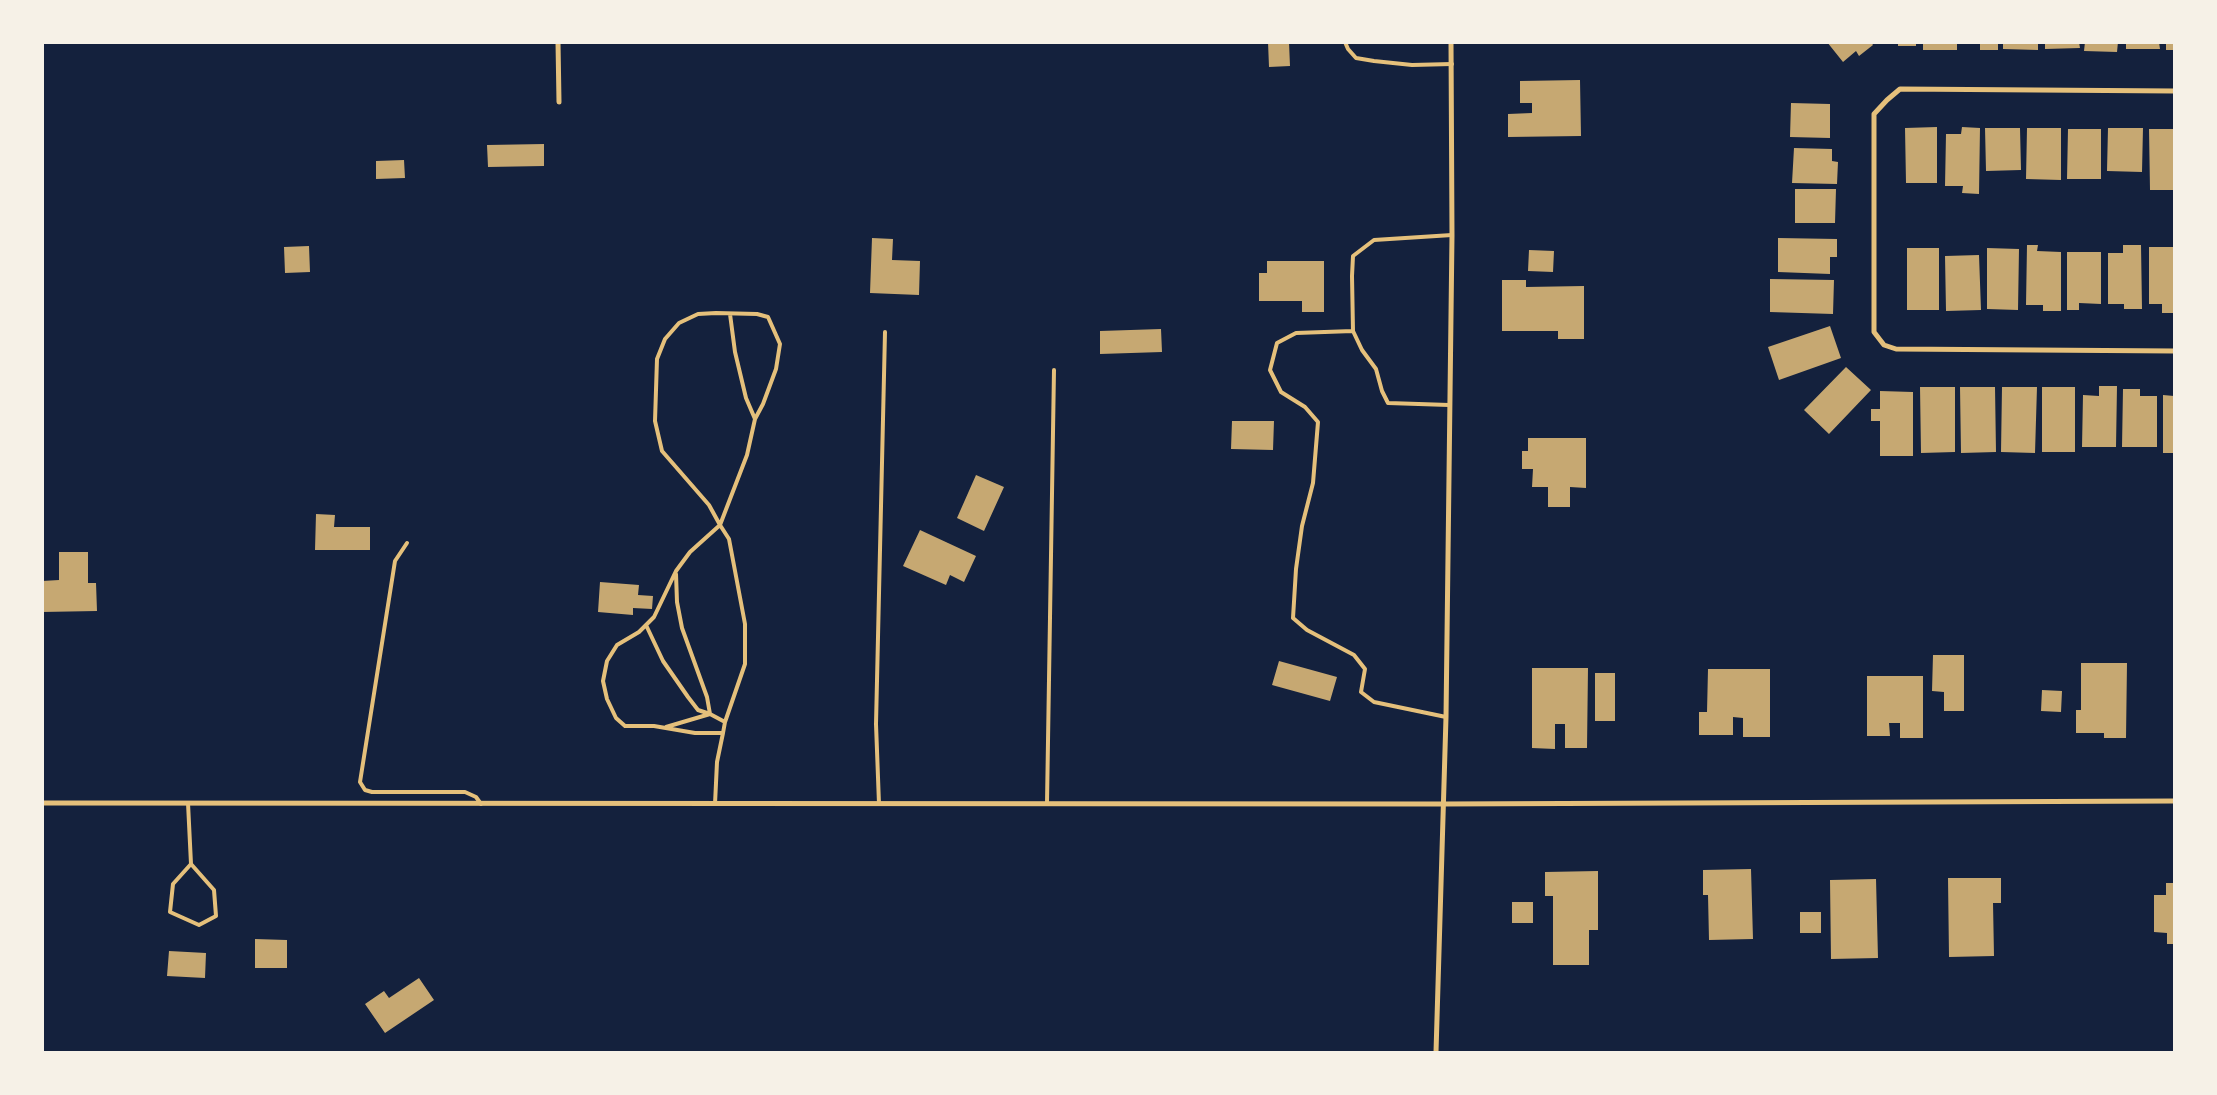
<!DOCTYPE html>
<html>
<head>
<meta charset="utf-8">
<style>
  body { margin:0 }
  #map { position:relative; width:2217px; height:1095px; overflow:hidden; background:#14213d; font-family:"IBM Plex Serif",serif }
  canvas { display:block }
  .frame { position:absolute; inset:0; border:44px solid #f6f1e7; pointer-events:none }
</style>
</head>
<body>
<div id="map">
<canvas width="2217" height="1095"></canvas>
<div class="frame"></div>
</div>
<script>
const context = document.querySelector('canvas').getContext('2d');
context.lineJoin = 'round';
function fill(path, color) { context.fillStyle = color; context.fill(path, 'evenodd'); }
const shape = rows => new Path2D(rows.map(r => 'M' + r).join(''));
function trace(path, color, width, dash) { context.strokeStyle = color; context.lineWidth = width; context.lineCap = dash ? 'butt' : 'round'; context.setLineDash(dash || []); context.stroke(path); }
fill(shape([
  [1268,42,1289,42,1290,66,1269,67],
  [1827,42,1871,42,1873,45,1859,56,1856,51,1843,62],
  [1898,42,1916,42,1916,46,1898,46],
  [1923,42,1957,42,1957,50,1923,50],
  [1980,42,1998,42,1998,50,1980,50],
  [2003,42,2038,42,2038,50,2003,49],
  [2045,42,2079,42,2080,48,2045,49],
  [2085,42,2118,42,2117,52,2084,51],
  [2126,42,2159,42,2160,49,2126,49],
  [2166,42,2174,42,2174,50,2166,50],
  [1580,80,1581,136,1508,137,1508,114,1532,113,1532,103,1520,103,1520,81],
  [1791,103,1830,104,1830,138,1790,137],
  [1937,127,1937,183,1906,183,1905,128],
  [1962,127,1980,128,1979,194,1962,193,1963,186,1945,186,1946,134,1961,134],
  [1985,128,2020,128,2021,170,1986,171],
  [2027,128,2061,128,2061,180,2026,179],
  [2108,128,2143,128,2142,172,2107,171],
  [2068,129,2101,129,2101,179,2067,179],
  [2149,129,2174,129,2174,190,2150,190],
  [544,144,544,166,488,167,487,145],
  [1794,148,1832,149,1832,161,1838,162,1837,184,1792,183],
  [404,160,405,178,376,179,376,161],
  [1795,189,1836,189,1835,223,1795,223],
  [872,238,893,239,892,260,920,261,919,295,870,293],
  [1778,238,1837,239,1837,257,1830,257,1830,274,1778,272],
  [2027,245,2038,245,2037,251,2061,252,2061,311,2043,311,2043,305,2026,305],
  [2123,245,2141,245,2142,309,2124,309,2124,304,2108,304,2108,253,2123,253],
  [309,246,310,272,285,273,284,247],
  [2149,247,2174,247,2174,313,2162,313,2162,304,2149,304],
  [1907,248,1939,248,1939,310,1907,310],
  [1987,248,2019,249,2018,310,1987,309],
  [1529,250,1554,251,1553,272,1528,271],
  [2067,252,2101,252,2101,304,2079,303,2079,310,2067,310],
  [1979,255,1981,310,1946,311,1945,256],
  [1267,261,1324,261,1324,312,1302,312,1302,301,1259,301,1259,273,1267,273],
  [1770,279,1834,280,1833,314,1770,312],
  [1502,280,1526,280,1526,287,1584,286,1584,339,1558,339,1558,331,1502,331],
  [1830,326,1841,358,1779,380,1768,347],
  [1161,329,1162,352,1100,354,1100,331],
  [1846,367,1871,390,1829,434,1804,410],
  [2099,386,2117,386,2116,447,2082,447,2083,395,2099,396],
  [1920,387,1955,387,1955,452,1921,453],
  [1960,387,1995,387,1996,452,1961,453],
  [2002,387,2037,387,2035,453,2001,452],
  [2042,387,2075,387,2075,452,2042,452],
  [2123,389,2140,389,2140,396,2157,396,2157,447,2122,447],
  [1880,391,1913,392,1913,456,1880,456,1880,421,1871,421,1871,409,1880,409],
  [2163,395,2174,396,2174,453,2163,453],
  [1232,421,1274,421,1273,450,1231,449],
  [1528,438,1586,438,1586,488,1570,487,1570,507,1548,507,1548,487,1532,487,1533,469,1522,469,1522,451,1528,451],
  [976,475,1004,487,984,531,957,518],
  [316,514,335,515,334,527,370,527,370,550,315,550],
  [920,530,976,556,964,582,950,575,946,585,903,566],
  [59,552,88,552,88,583,96,583,97,611,42,612,42,581,59,580],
  [600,582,639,585,638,595,653,596,652,609,633,608,633,615,598,612],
  [1933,655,1964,655,1964,711,1944,711,1944,692,1932,691],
  [1279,661,1337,677,1330,701,1272,685],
  [2081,663,2127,663,2126,738,2104,738,2104,733,2076,733,2076,710,2081,710],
  [1532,668,1588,668,1587,748,1565,748,1565,724,1555,724,1555,749,1532,748],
  [1708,669,1770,669,1770,737,1743,737,1743,718,1733,717,1733,735,1699,735,1699,712,1707,712],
  [1595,673,1615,673,1615,721,1595,721],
  [1867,676,1923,676,1923,738,1900,738,1900,723,1889,723,1890,736,1867,736],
  [2042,690,2062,691,2061,712,2041,711],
  [1751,869,1753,939,1709,940,1708,895,1703,895,1703,870],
  [1598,871,1598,930,1589,930,1589,965,1553,965,1553,896,1545,896,1545,872],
  [1948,878,2001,878,2001,903,1993,903,1994,956,1949,957],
  [1876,879,1878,958,1831,959,1830,880],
  [2166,883,2174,883,2174,944,2167,944,2167,933,2154,932,2154,895,2166,895],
  [1512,902,1533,902,1533,923,1512,923],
  [1800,912,1821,912,1821,933,1800,933],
  [255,939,287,940,287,968,255,968],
  [169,951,206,953,205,978,167,976],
  [419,978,434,1000,385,1033,365,1004,384,991,389,998]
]), '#c6a872');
trace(shape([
  [1345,42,1348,49,1356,58,1374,61,1412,65,1452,64],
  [730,314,735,352,746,398,755,419],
  [1353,331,1296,333,1277,343,1270,370,1281,392,1305,407,1318,422,1313,483,1302,526,1296,569,1293,618,1307,630,1354,655,1365,669,1361,692,1374,702,1446,717],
  [1449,405,1388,403,1382,391,1376,369,1362,350,1353,331,1352,276,1353,256,1374,240,1452,235],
  [407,543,395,561,360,782,365,790,372,792,465,792,476,797,481,804],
  [676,574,677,602,682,628,707,697,710,714,725,722],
  [646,625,663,661,688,697,698,710,710,714,666,727],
  [188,803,191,864,214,890,216,916,199,925,170,912,173,884,191,864],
  [1047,803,1054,370],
  [715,804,717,762,723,733,725,722,745,664,745,624,729,539,720,525,709,505,662,451,655,421,657,359,665,339,679,323,698,314,716,313,757,314,768,317,780,344,776,369,763,404,755,419,747,455,720,525,690,552,676,571,654,617,639,632,617,645,607,661,603,681,607,699,616,718,625,726,654,726,695,733,723,733],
  [879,804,876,724,885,332]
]), '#e5c07b', 4);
trace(shape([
  [558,42,559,102],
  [2174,91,1900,89,1887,100,1874,114,1874,332,1884,345,1896,349,2174,351],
  [42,803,1442,804,2174,801],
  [1436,1052,1446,717,1452,235,1451,42]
]), '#e5c07b', 5);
</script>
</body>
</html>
